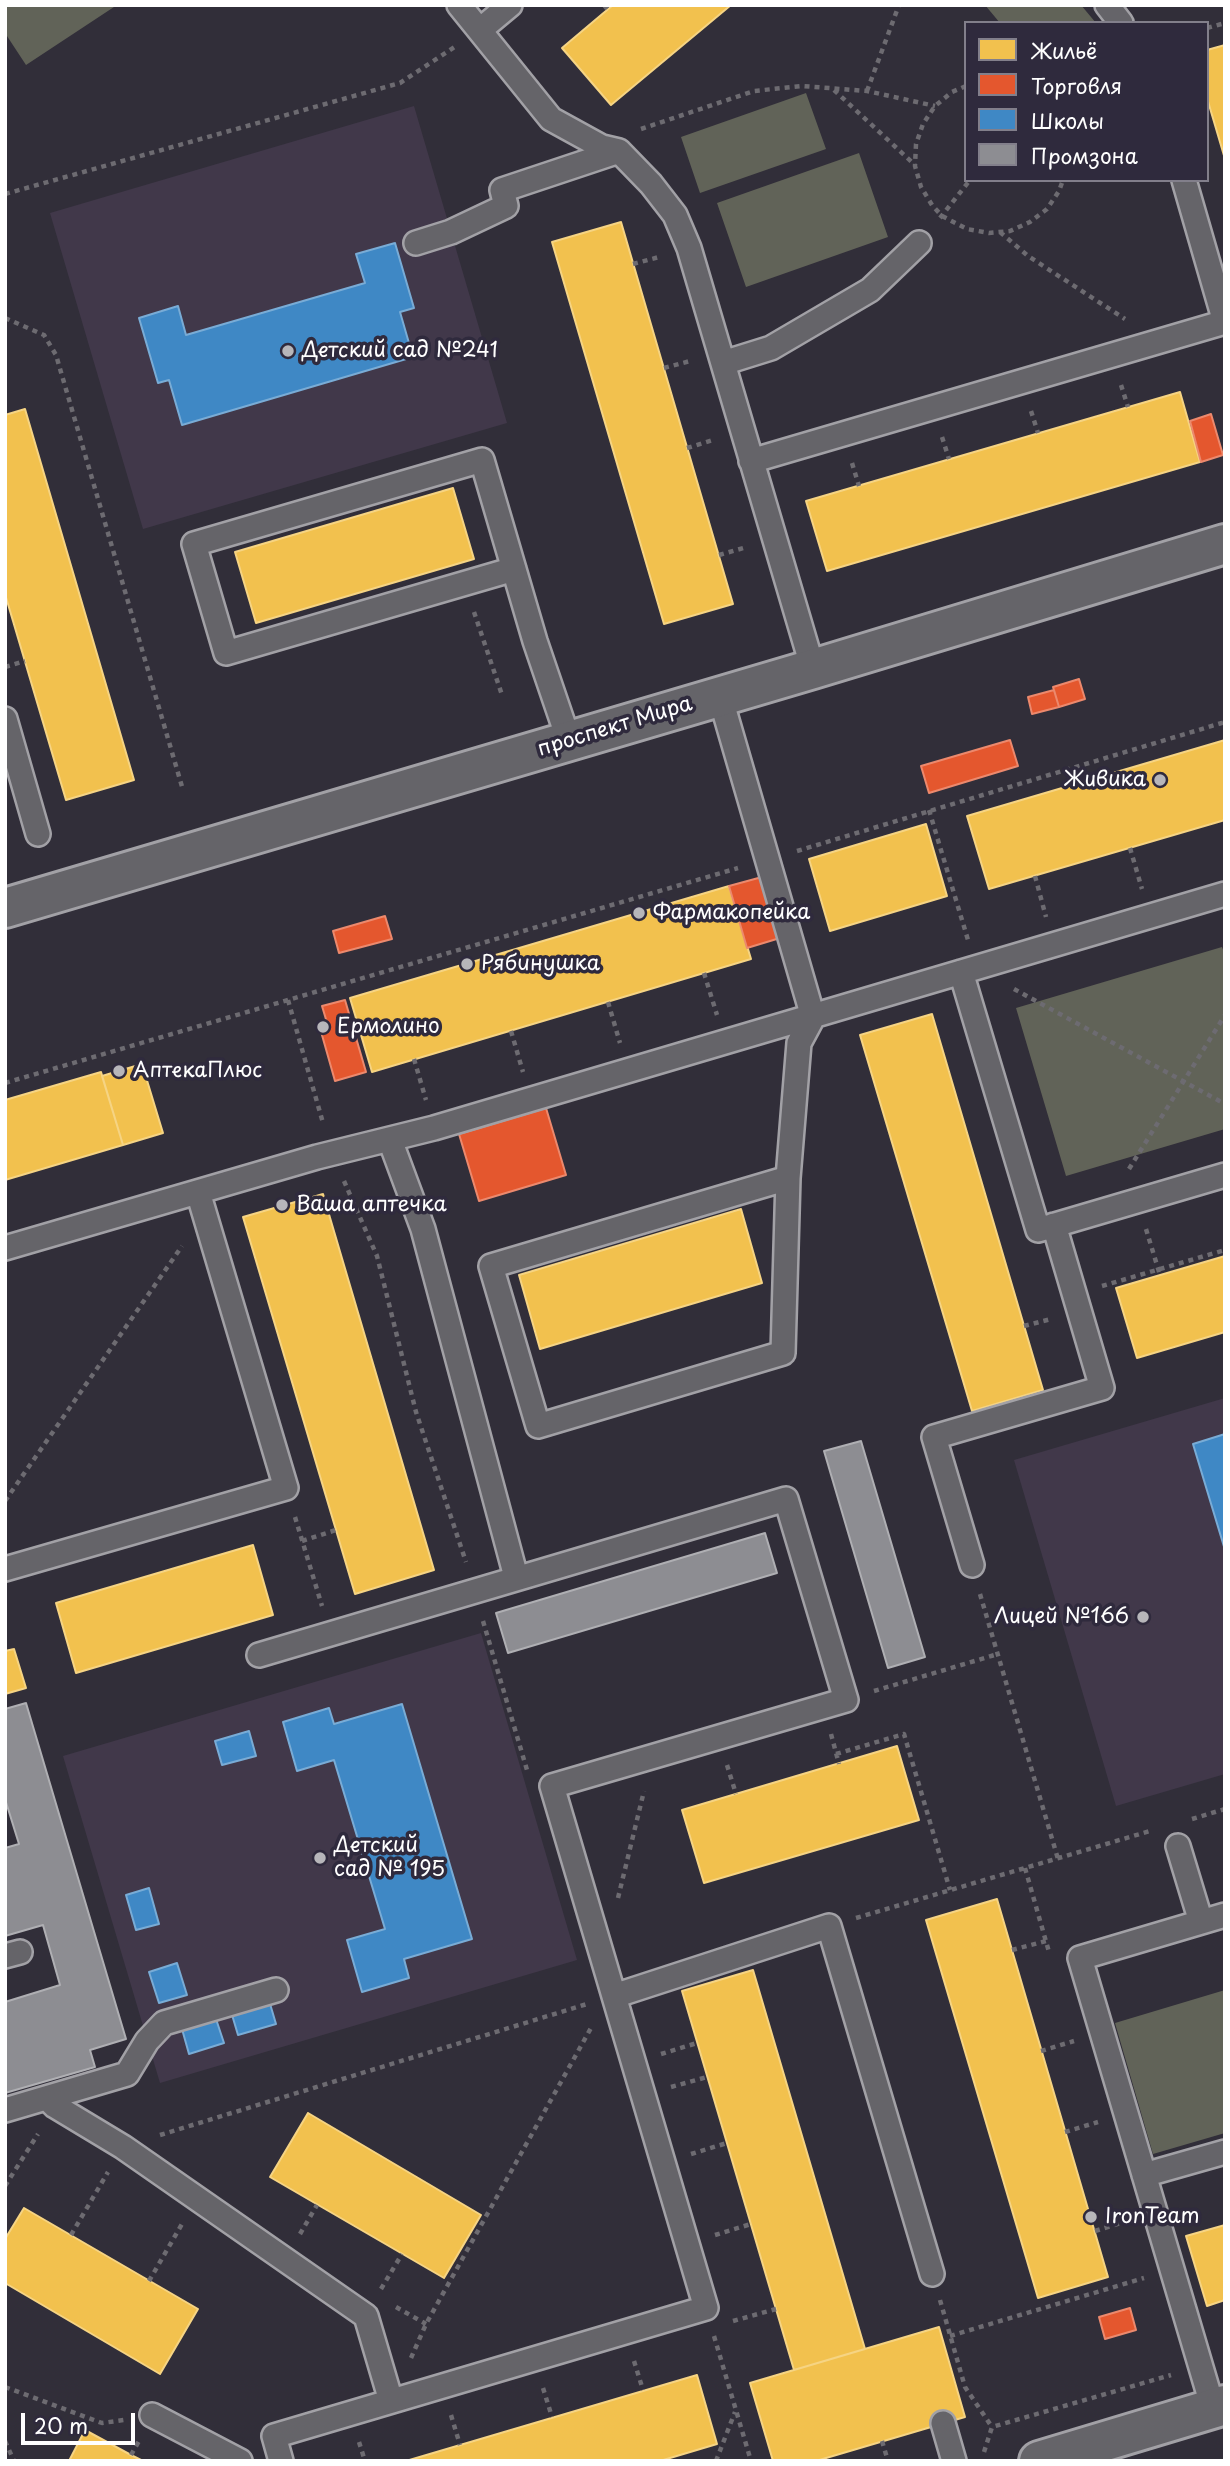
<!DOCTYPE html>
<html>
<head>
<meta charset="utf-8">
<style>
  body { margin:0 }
  #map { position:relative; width:1230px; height:2466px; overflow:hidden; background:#312e39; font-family:"Playpen Sans",sans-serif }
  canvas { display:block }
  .frame { position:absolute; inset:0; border:7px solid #fff; pointer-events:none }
  .legend { position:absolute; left:964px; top:21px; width:245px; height:161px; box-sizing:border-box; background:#2f2a3d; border:2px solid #827f8b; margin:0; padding:9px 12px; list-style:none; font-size:21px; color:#fff }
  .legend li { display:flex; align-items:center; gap:14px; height:35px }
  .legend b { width:35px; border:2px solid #827f8b }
  .scale { position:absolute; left:21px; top:2413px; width:114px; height:32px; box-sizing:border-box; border:4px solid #fff; border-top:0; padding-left:9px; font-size:21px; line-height:24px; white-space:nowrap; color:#fff; -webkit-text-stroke:5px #2f2a3d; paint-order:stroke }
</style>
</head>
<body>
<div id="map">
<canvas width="1230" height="2466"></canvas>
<div class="frame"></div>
<ul class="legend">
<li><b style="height:19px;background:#f2c14e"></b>Жильё</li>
<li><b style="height:19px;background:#e4572e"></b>Торговля</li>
<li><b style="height:19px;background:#3f88c5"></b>Школы</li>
<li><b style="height:19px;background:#8d8d92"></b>Промзона</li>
</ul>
<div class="scale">20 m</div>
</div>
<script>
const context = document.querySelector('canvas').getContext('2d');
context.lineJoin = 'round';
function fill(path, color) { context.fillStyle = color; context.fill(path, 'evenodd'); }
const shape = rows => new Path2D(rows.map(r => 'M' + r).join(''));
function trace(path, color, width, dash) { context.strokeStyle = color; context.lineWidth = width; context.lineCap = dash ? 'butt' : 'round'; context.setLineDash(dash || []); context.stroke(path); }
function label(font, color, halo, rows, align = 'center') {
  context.font = font + ' "Playpen Sans",sans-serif'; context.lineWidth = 7; context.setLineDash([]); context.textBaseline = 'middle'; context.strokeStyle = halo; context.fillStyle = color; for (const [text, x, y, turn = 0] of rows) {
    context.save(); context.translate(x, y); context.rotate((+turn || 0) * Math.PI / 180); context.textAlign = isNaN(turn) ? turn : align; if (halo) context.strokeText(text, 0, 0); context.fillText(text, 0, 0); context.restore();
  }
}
fill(shape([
  [414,106,507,423,143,529,50,213],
  [1225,1398,1225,1774,1116,1806,1014,1460],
  [481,1633,577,1960,160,2083,63,1756]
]), '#41384a');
fill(shape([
  [5,5,117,5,26,65,5,33],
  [985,5,1081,5,1096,23,1000,23],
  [806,93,826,149,700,193,681,137],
  [859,153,888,237,746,287,717,203],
  [1222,947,1225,955,1225,1129,1066,1176,1016,1008],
  [1225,1990,1225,2133,1153,2154,1115,2023]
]), '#616358');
const homes = shape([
  [613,5,731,5,611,105,562,48,613,5],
  [1225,45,1225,159,1207,98,1207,50,1225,45],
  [621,222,733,604,664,624,552,242,621,222],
  [1180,392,1200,462,827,571,806,501,1180,392],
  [25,409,134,780,66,800,5,594,5,415,25,409],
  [453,488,474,559,256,623,235,552,453,488],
  [1225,740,1225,820,989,889,967,816,1225,740],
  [926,824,947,896,830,931,809,859,926,824],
  [729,886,751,959,372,1072,350,998,729,886],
  [932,1014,1043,1390,972,1411,860,1035,932,1014],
  [142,1064,163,1133,123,1145,102,1076,142,1064],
  [101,1072,123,1145,5,1180,5,1100,101,1072],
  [323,1194,434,1570,355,1594,243,1217,323,1194],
  [741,1209,762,1283,540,1349,519,1275,741,1209],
  [1225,1256,1225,1332,1137,1358,1116,1288,1225,1256],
  [253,1545,273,1615,76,1673,56,1603,253,1545],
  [14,1649,26,1688,5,1694,5,1651,14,1649],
  [897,1746,919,1820,704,1883,682,1810,897,1746],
  [997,1899,1108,2277,1038,2298,926,1920,997,1899],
  [753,1970,865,2349,794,2370,682,1991,753,1970],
  [308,2113,481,2215,444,2278,270,2177,308,2113],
  [24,2208,198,2309,160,2374,5,2283,5,2239,24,2208],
  [1225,2225,1225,2300,1207,2306,1186,2236,1225,2225],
  [939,2327,965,2417,816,2461,773,2461,750,2383,939,2327],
  [697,2375,717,2444,660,2461,406,2461,697,2375],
  [85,2430,131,2455,143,2461,69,2461,85,2430]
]);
fill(homes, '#f2c14e');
trace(homes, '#f6d483', 2);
const shops = shape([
  [1211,414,1223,455,1201,462,1190,421,1211,414],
  [1079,679,1085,699,1059,707,1053,687,1079,679],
  [1054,690,1059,707,1032,714,1028,697,1054,690],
  [1010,740,1018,766,929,793,921,766,1010,740],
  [762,877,780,938,747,948,729,886,762,877],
  [385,916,392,939,339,953,333,931,385,916],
  [345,1000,366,1072,335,1081,320,1028,328,1026,322,1006,345,1000],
  [546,1108,566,1175,479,1201,459,1134,546,1108],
  [1130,2308,1136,2330,1105,2339,1099,2317,1130,2308]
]);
fill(shops, '#e4572e');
trace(shops, '#ec896d', 2);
const schools = shape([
  [395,243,414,308,400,312,413,357,182,425,169,380,158,383,139,318,178,306,186,335,365,283,356,254,395,243],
  [1225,1434,1225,1550,1193,1444,1225,1434],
  [402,1704,472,1939,404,1959,409,1978,362,1992,347,1940,385,1929,334,1760,297,1771,283,1722,329,1708,334,1724,402,1704],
  [249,1731,256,1756,222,1765,215,1741,249,1731],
  [149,1888,159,1924,136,1930,126,1895,149,1888],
  [177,1963,187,1995,159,2003,149,1972,177,1963],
  [268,1997,276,2024,238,2035,230,2008,268,1997],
  [216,2019,224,2043,189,2054,182,2029,216,2019]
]);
fill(schools, '#3f88c5');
trace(schools, '#79acd6', 2);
const industry = shape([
  [861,1441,925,1657,888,1668,824,1451,861,1441],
  [765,1533,777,1573,508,1653,496,1613,765,1533],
  [26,1703,126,2039,90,2050,95,2067,5,2093,5,2002,60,1985,43,1925,5,1936,5,1848,19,1844,5,1799,5,1709,26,1703]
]);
fill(industry, '#8d8d92');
trace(industry, '#afafb3', 2);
const service = shape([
  [459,5,551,119,602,147,619,151,651,184,675,215,689,248,813,669],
  [1107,5,1121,23],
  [480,30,510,5],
  [1184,180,1225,322],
  [416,243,451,232,506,206,502,190,619,151],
  [723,363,771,348,870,290,919,243],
  [751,461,1225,322],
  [514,569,226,653,194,544,482,460,535,641,569,741],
  [720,696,813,1017,799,1043,788,1178,783,1353,538,1426,491,1266,788,1178],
  [5,719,38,834],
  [961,972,1038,1230,1225,1175],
  [390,1140,423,1229,516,1577],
  [5,1248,317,1157,434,1128,1225,894],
  [972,1565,934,1437,1102,1388,1054,1225],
  [5,1569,286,1488,198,1192],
  [259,1655,786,1499,846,1700,552,1786,706,2308,274,2436,281,2461],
  [1178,1846,1201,1922],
  [5,1956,20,1952],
  [614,1996,829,1926,932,2274],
  [47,2098,55,2106,123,2147,366,2316,391,2401],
  [5,2110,127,2074,147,2041,164,2023,276,1990],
  [1144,2175,1225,2152],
  [1213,2408,1080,1958,1225,1915],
  [152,2415,240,2461],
  [943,2423,954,2461]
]);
const minor = shape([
  [1039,2461,1225,2405]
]);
const secondary = shape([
  [5,908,813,669,1225,544]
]);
trace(service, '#a2a1a6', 28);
trace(minor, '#a2a1a6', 44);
trace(secondary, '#a2a1a6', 44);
trace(shape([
  [604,5,608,10],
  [1207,28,1225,23],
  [966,86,952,92,935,106,923,124,916,144,915,166,921,187,932,205,942,216,967,229,989,233,1010,231,1030,222,1047,209,1059,191,1063,180],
  [834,90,915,165],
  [867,91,899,5],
  [641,129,754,91,802,86,867,91,935,106],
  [5,194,400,83,456,46],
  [940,218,970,180],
  [1000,232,1028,256,1125,319],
  [633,264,659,257],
  [5,318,44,335,56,355,183,790],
  [664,368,690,361],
  [1121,385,1128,407],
  [1031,411,1038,433],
  [942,437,949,459],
  [687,448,713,440],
  [852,463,859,486],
  [719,555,747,547],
  [474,612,502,695],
  [5,667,25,661],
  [929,810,968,940],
  [1130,848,1142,889],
  [797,851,1225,722],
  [1035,876,1046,917],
  [704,973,717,1015],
  [1014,989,1225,1104],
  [288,1000,323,1123],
  [608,1002,620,1043],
  [511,1031,523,1072],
  [414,1059,426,1100],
  [5,1083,738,868],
  [1129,1169,1225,1015],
  [344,1181,377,1256,416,1412,466,1562],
  [1146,1229,1160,1275],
  [1102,1286,1225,1250],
  [1024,1326,1051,1319],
  [5,1501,182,1246],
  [295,1517,322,1606],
  [302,1541,336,1530],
  [980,1594,1058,1859],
  [483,1621,527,1770],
  [874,1691,998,1654],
  [831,1734,839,1764],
  [836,1754,904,1734,950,1890],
  [727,1765,736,1794],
  [1192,1819,1225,1809],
  [1025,1868,1049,1952],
  [618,1898,644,1791],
  [856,1918,1150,1831],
  [1012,1950,1046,1941],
  [1041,2051,1074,2041],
  [661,2054,697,2043],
  [671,2087,707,2077],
  [1065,2132,1098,2122],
  [160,2135,587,2004],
  [691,2154,727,2143],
  [5,2186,38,2134],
  [1095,2231,1127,2221],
  [300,2234,317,2205],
  [71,2235,108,2172],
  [715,2235,751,2224],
  [149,2281,182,2224],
  [381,2289,402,2254],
  [940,2300,965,2387,992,2427],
  [396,2307,426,2324],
  [733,2321,776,2309],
  [714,2336,751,2461],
  [950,2336,1144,2278],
  [411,2358,426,2324,591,2028],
  [634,2361,643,2390],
  [5,2387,102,2423,124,2420],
  [543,2388,552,2417],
  [451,2415,460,2445],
  [5,2441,14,2461],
  [882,2441,888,2461],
  [359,2442,365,2461],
  [984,2452,992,2427,1171,2375],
  [131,2455,139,2441],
  [716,2461,735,2412]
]), '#6d6b71', 4.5, [5, 5]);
trace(service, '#656469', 23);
trace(minor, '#656469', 38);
trace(secondary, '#656469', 38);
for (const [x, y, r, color] of [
  [288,351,7,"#b7b6ba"],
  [1160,780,7,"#b7b6ba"],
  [639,913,7,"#b7b6ba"],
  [467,964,7,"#b7b6ba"],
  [323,1027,7,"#b7b6ba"],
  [119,1071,7,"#b7b6ba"],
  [282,1205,7,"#b7b6ba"],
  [1143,1617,7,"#b7b6ba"],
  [320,1858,7,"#b7b6ba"],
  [1091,2217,7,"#b7b6ba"]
]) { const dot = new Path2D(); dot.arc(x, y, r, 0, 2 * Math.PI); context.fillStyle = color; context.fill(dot); trace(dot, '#2f2a3d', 2.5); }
label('21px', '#fff', '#2f2a3d', [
  ["Детский сад №241",302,351],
  ["Живика",1146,780,"right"],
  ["Фармакопейка",653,913],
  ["Рябинушка",481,964],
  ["Ермолино",337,1027],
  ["АптекаПлюс",133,1071],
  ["Ваша аптечка",296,1205],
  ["Лицей №166",1129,1617,"right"],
  ["Детский",334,1846],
  ["сад № 195",334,1870],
  ["IronTeam",1105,2217]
], 'left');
label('21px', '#fff', '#2f2a3d', [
  ["проспект Мира",615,727,-17]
]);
</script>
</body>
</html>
